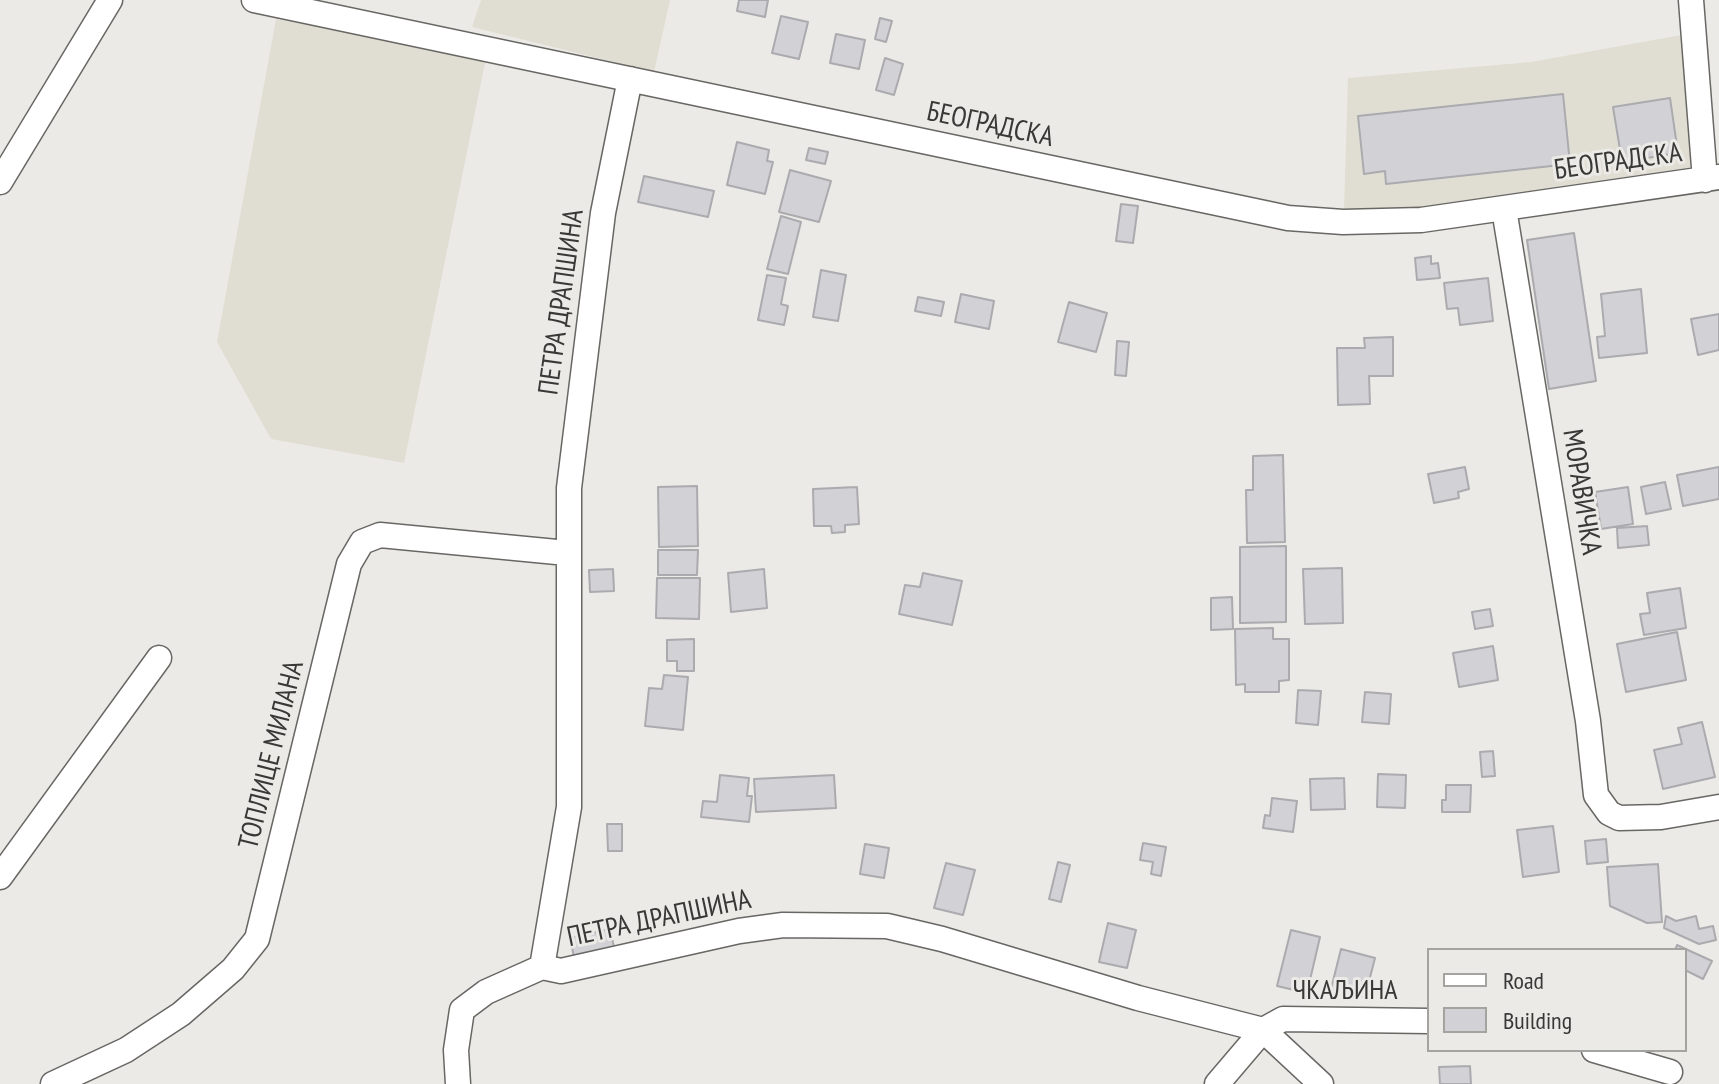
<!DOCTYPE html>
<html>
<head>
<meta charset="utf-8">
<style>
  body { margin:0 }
  #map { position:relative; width:1719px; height:1084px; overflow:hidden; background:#ebeae6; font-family:"PT Sans Narrow",sans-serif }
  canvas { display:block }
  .legend { position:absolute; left:1427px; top:948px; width:260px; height:104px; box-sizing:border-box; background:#ebeae6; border:2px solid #a3a3a0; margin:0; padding:10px 14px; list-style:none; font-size:24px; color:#383836 }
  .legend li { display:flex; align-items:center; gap:16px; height:40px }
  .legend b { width:40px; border:2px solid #a3a3a0 }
</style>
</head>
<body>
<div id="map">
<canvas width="1719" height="1084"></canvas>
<ul class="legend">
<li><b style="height:10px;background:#fff"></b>Road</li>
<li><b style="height:22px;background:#d1d1d6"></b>Building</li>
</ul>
</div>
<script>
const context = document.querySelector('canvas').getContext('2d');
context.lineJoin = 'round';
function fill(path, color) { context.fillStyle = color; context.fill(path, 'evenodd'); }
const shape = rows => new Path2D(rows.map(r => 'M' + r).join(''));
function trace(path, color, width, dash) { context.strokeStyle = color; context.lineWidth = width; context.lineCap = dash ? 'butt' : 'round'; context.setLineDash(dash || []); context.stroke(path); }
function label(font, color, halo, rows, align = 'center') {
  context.font = font + ' "PT Sans Narrow",sans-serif'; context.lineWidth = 6; context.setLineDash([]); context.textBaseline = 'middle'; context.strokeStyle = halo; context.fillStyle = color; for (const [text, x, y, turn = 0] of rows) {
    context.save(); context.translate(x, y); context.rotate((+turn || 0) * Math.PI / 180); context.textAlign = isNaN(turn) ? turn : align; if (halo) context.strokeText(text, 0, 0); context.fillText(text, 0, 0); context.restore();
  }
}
fill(shape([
  [481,0,670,0,654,72,472,27],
  [276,19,486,58,404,463,271,439,217,342],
  [1687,34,1694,162,1687,172,1391,212,1344,209,1348,78,1531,62]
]), '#e0ded3');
const building = shape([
  [739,0,768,0,765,17,737,11,739,0],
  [781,16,808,22,799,59,772,53,781,16],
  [880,18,892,21,886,42,875,39,880,18],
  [836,34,865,40,859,69,830,63,836,34],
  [885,58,903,64,894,95,876,90,885,58],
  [1563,94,1570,164,1386,184,1385,171,1364,174,1358,116,1563,94],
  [1670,98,1678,153,1622,162,1613,107,1670,98],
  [737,142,769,150,767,161,773,162,765,194,727,185,737,142],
  [809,148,828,152,825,164,806,160,809,148],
  [790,170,831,181,819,222,779,212,790,170],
  [644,176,714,191,708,217,638,202,644,176],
  [1121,204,1138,206,1133,243,1116,241,1121,204],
  [781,216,801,222,788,274,767,269,781,216],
  [1574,233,1596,381,1549,389,1527,240,1574,233],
  [1431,256,1431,264,1438,263,1440,278,1417,280,1415,258,1431,256],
  [821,270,846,275,838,321,813,317,821,270],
  [767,275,786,278,781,304,788,306,784,325,758,320,767,275],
  [1488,278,1493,321,1460,325,1458,308,1447,309,1444,283,1488,278],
  [1641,289,1647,353,1599,358,1597,337,1605,336,1601,294,1641,289],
  [961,294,994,301,989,329,955,322,961,294],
  [918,297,944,302,941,316,915,311,918,297],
  [1069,302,1107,313,1096,352,1058,342,1069,302],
  [1719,314,1719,350,1698,355,1691,319,1719,314],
  [1393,337,1393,376,1369,376,1370,404,1338,405,1337,348,1365,348,1364,338,1393,337],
  [1117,341,1129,342,1126,376,1115,375,1117,341],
  [1283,455,1285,542,1247,543,1246,490,1253,490,1253,456,1283,455],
  [1465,467,1469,489,1458,492,1459,498,1434,503,1428,474,1465,467],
  [1719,467,1719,499,1683,506,1677,475,1719,467],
  [1665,482,1671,509,1646,514,1641,487,1665,482],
  [697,486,698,546,659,547,658,487,697,486],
  [857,487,859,524,845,525,845,532,832,533,831,526,814,526,813,489,857,487],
  [1628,487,1633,524,1601,529,1595,492,1628,487],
  [1647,526,1649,545,1618,548,1617,528,1647,526],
  [1286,546,1286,622,1240,623,1240,547,1286,546],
  [658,550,698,550,697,575,658,575,658,550],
  [1342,568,1343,623,1305,624,1303,569,1342,568],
  [613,569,614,591,590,592,589,570,613,569],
  [764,569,767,608,731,612,728,573,764,569],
  [923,573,962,581,952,625,899,614,905,585,920,587,923,573],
  [657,578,700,578,699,619,656,618,657,578],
  [1680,588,1686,628,1644,635,1640,614,1650,613,1647,593,1680,588],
  [1232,597,1233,629,1211,630,1211,598,1232,597],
  [1490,609,1493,626,1475,629,1472,612,1490,609],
  [1273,628,1273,639,1289,639,1289,680,1279,681,1279,692,1245,692,1245,684,1236,685,1235,629,1273,628],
  [1677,632,1686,680,1626,692,1617,644,1677,632],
  [694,639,694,671,677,671,677,661,667,661,667,640,694,639],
  [1493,646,1498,680,1459,687,1453,653,1493,646],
  [664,675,688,677,683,730,645,726,649,688,662,689,664,675],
  [1298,690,1321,691,1318,725,1296,723,1298,690],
  [1365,692,1391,694,1389,724,1362,722,1365,692],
  [1702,722,1715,777,1663,789,1654,750,1682,744,1678,728,1702,722],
  [1493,751,1495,776,1482,777,1480,752,1493,751],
  [1378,774,1406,775,1405,808,1377,807,1378,774],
  [720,775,749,778,747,796,752,796,749,822,701,817,703,801,717,802,720,775],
  [834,775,836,808,756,812,754,779,834,775],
  [1344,778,1345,809,1311,810,1310,779,1344,778],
  [1446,785,1471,785,1470,812,1442,812,1442,800,1446,800,1446,785],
  [1272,798,1297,801,1293,832,1263,828,1265,815,1270,816,1272,798],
  [607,824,622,824,622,851,608,851,607,824],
  [1553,826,1559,872,1523,877,1517,830,1553,826],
  [1606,839,1608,862,1587,864,1585,841,1606,839],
  [1143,843,1166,847,1161,876,1151,874,1153,862,1140,860,1143,843],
  [865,844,889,848,884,878,860,874,865,844],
  [1058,862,1070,865,1061,902,1049,899,1058,862],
  [946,863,975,870,963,915,934,908,946,863],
  [1658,864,1662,922,1647,923,1610,906,1607,867,1658,864],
  [1666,916,1676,921,1696,916,1699,929,1713,926,1716,940,1699,944,1664,928,1666,916],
  [1108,923,1136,930,1127,968,1099,962,1108,923],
  [610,929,614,947,574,957,570,938,610,929],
  [1291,930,1320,937,1307,993,1277,986,1291,930],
  [1677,945,1712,961,1703,979,1685,970,1685,950,1675,950,1677,945],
  [1341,949,1375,958,1365,997,1331,989,1341,949],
  [1470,1066,1471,1084,1440,1084,1439,1067,1470,1066]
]);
fill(building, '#d1d1d6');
trace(building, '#ababaf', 2);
const minor = shape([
  [254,0,1288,218,1343,222,1421,220,1719,177],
  [1691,0,1705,180],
  [0,182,110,0],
  [1504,209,1588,721,1596,795,1609,813,1619,818,1661,817,1719,807],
  [0,877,159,658],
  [542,967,569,807,569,488,603,213,630,79],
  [542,967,561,971,739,931,783,925,887,926,942,939,1138,998,1263,1030,1321,1084],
  [1594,1050,1670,1072],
  [53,1084,126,1050,181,1014,233,969,257,939,349,564,362,542,380,535,567,553],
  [458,1084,456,1050,462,1010,486,992,542,967],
  [1217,1084,1263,1030,1283,1019,1429,1021]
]);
trace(minor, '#686764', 27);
trace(minor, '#fff', 24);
label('28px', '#383836', '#ebeae6', [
  ["БЕОГРАДСКА",990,125,12],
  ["БЕОГРАДСКА",1618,162,-8],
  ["ПЕТРА ДРАПШИНА",562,302,-82],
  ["МОРАВИЧКА",1581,492,81],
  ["ТОПЛИЦЕ МИЛАНА",272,755,-76],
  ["ПЕТРА ДРАПШИНА",659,919,-12],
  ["ЧКАЉИНА",1345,991]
]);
</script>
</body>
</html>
